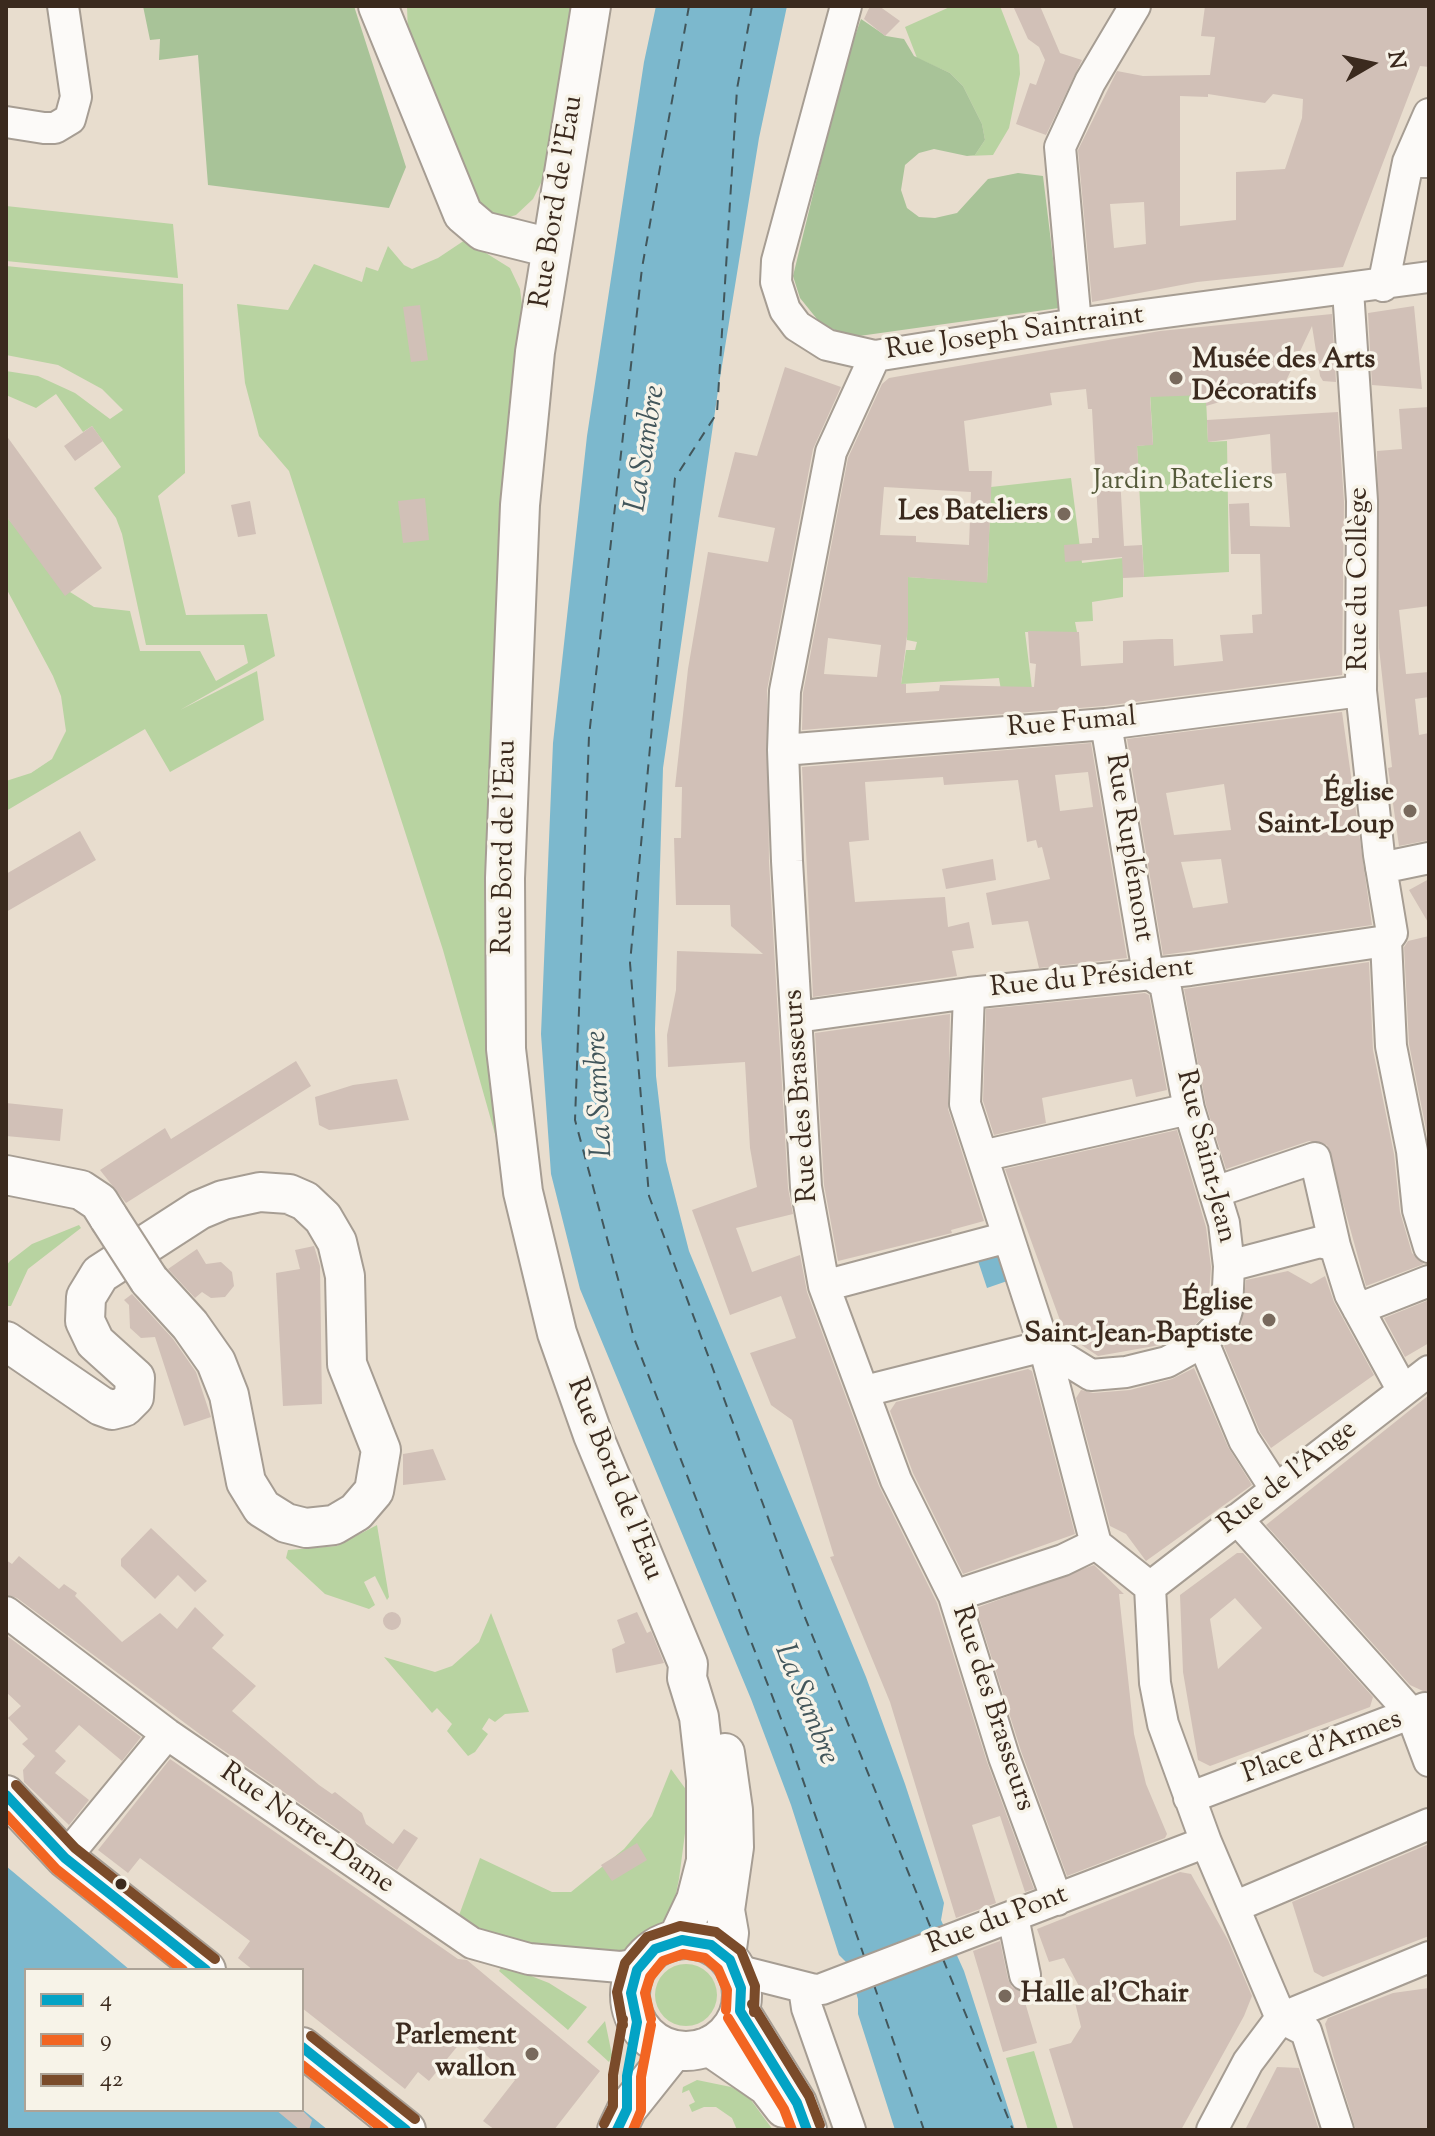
<!DOCTYPE html>
<html>
<head>
<meta charset="utf-8">
<style>
  body { margin:0 }
  #map { position:relative; width:1435px; height:2136px; overflow:hidden; background:#e8ddce; font-family:"Sorts Mill Goudy",serif }
  canvas { display:block }
  .frame { position:absolute; inset:0; border:8px solid #3b2a1e; pointer-events:none }
  .legend { position:absolute; left:24px; top:1968px; width:280px; height:144px; box-sizing:border-box; background:#f7f3e8; border:2px solid #aca397; margin:0; padding:10px 14px; list-style:none; font-size:24px; color:#3b2a1e }
  .legend li { display:flex; align-items:center; gap:16px; height:40px }
  .legend b { width:40px; border:2px solid #aca397 }
  .north { position:absolute; left:1331px; top:24px; width:80px; height:80px; -webkit-text-stroke:6px #f7f3e8; paint-order:stroke; rotate:81deg; font-size:22px; font-weight:700; line-height:32px; text-align:center; color:#3b2a1e }
  .north::after { content:''; display:block; margin:auto; width:28px; height:36px; background:#3b2a1e; clip-path:polygon(50% 0,100% 100%,50% 72%,0 100%) }
</style>
</head>
<body>
<div id="map">
<canvas width="1435" height="2136"></canvas>
<div class="frame"></div>
<ul class="legend">
<li><b style="height:10px;background:#03a3c5"></b>4</li>
<li><b style="height:10px;background:#f26522"></b>9</li>
<li><b style="height:10px;background:#7a4b2a"></b>42</li>
</ul>
<div class="north">N</div>
</div>
<script>
const context = document.querySelector('canvas').getContext('2d');
context.lineJoin = 'round';
function fill(path, color) { context.fillStyle = color; context.fill(path, 'evenodd'); }
const shape = rows => new Path2D(rows.map(r => 'M' + r).join(''));
function trace(path, color, width, dash) { context.strokeStyle = color; context.lineWidth = width; context.lineCap = dash ? 'butt' : 'round'; context.setLineDash(dash || []); context.stroke(path); }
function label(font, color, halo, rows, align = 'center') {
  context.font = font + ' "Sorts Mill Goudy",serif'; context.lineWidth = 7; context.setLineDash([]); context.textBaseline = 'middle'; context.strokeStyle = halo; context.fillStyle = color; for (const [text, x, y, turn = 0] of rows) {
    context.save(); context.translate(x, y); context.rotate((+turn || 0) * Math.PI / 180); context.textAlign = isNaN(turn) ? turn : align; if (halo) context.strokeText(text, 0, 0); context.fillText(text, 0, 0); context.restore();
  }
}
fill(shape([
  [407,6,571,6,543,179,533,199,516,215,506,218,480,211,408,35],
  [952,6,1000,6,1019,55,1020,74,1009,128,993,155,967,156,975,155,985,140,982,124,963,86,950,73,917,58,905,27],
  [6,206,173,224,178,278,6,261],
  [465,240,510,268,520,289,522,305,509,428,506,1173,443,950,289,471,259,436,245,383,237,304,288,310,314,264,362,282,366,267,378,271,388,246,404,265,412,269,438,258],
  [6,266,183,284,185,473,158,496,186,615,267,614,275,656,180,710,257,671,264,720,170,772,145,729,6,811,6,781,31,773,52,759,66,731,61,696,53,676,6,588,6,516,70,592,94,607,130,611,140,651,200,651,216,681,248,663,244,645,146,645,122,534,116,518,94,488,121,467,92,426,83,432,56,394,36,408,6,395,6,371,38,376,75,393,110,419,123,410,102,389,58,365,6,355],
  [1150,393,1211,394,1206,398,1208,442,1227,441,1229,572,1144,577,1137,446,1153,444],
  [1071,478,1082,563,1123,558,1123,597,1092,602,1093,621,1075,622,1077,632,1025,632,1032,689,1001,690,999,678,901,684,906,650,915,650,917,642,907,640,908,577,987,582,991,487],
  [79,1225,81,1228,28,1269,11,1306,6,1306,6,1266,10,1261,32,1244],
  [377,1525,389,1597,387,1600,375,1576,364,1582,375,1605,369,1609,325,1594,286,1558,288,1550,337,1546],
  [491,1613,529,1712,505,1714,495,1722,489,1718,482,1729,488,1734,475,1752,468,1756,447,1731,452,1724,437,1708,432,1713,384,1657,435,1672,452,1666,479,1642],
  [671,1769,690,1795,679,1879,672,1913,665,1924,615,1955,593,1957,484,1938,458,1918,480,1858,552,1892,571,1892,624,1849,652,1816],
  '655 1995a31 31 0 1 1 62 0a31 31 0 1 1-62 0Z',
  [503,1965,549,1983,587,2007,568,2030,499,1971],
  [605,2021,612,2055,609,2062,587,2042],
  [1034,2051,1058,2130,1028,2130,1006,2058],
  [697,2080,731,2087,748,2096,773,2130,737,2130,732,2118,716,2107,704,2107,692,2112,689,2105,695,2102,689,2090,682,2093,683,2087]
]), '#b8d3a1');
fill(shape([
  [143,6,354,6,406,167,389,208,208,185,198,55,159,60,160,39,150,40],
  [861,19,886,36,904,39,914,56,950,73,963,86,982,124,985,140,975,155,967,156,934,149,919,153,905,165,901,190,907,208,919,217,935,218,957,213,988,179,1018,173,1043,176,1059,308,852,337,821,324,800,298,793,276,845,64]
]), '#a8c398');
fill(shape([
  [656,6,787,6,759,138,719,384,663,768,655,1029,656,1076,666,1161,689,1251,866,1677,905,1784,944,1903,941,1920,964,1971,1015,2130,895,2130,858,2014,858,1999,847,1963,839,1955,791,1805,751,1699,580,1289,551,1174,541,1034,553,743,587,436,644,62],
  [1004,1252,1013,1279,987,1288,978,1261],
  [6,1866,130,1970,26,1970,26,2110,302,2109,328,2130,6,2130]
]), '#7cb8cd');
trace(shape([
  [689,6,642,268,589,736,575,1120,634,1338,788,1737,864,1956],
  [752,6,737,89,717,413,675,478,630,963,649,1196,804,1615,932,1931],
  [943,1959,1013,2130],
  [874,1985,924,2130]
]), '#42565b', 2, [10, 8]);
fill(shape([
  [870,6,879,6,900,21,885,36,864,19],
  [1013,6,1040,6,1060,53,1082,60,1046,135,1016,124,1030,83,1036,85,1045,60,1039,47,1028,39],
  [1205,6,1429,6,1429,67,1420,66,1343,267,1197,282,1092,302,1078,150,1117,71,1143,76,1210,75,1215,37,1201,36],
  [1208,94,1265,103,1273,94,1303,99,1302,118,1285,169,1236,172,1236,220,1180,226,1180,96,1208,97],
  [1144,202,1146,244,1114,248,1110,204],
  [420,305,428,360,411,362,403,307],
  [1414,306,1422,389,1372,385,1368,313],
  [1332,314,1336,382,1323,381,1320,376,1312,326,1285,383,1206,406,1206,395,1150,397,1153,445,1137,446,1139,476,1120,477,1124,546,1142,545,1144,577,1123,578,1122,557,1065,562,1064,545,1092,543,1092,538,1099,538,1092,409,1088,409,1086,389,1050,393,1052,405,964,421,969,471,992,471,987,583,908,577,908,628,901,684,906,684,906,693,939,691,940,685,1034,687,1036,664,1030,663,1028,631,1079,632,1081,666,1123,663,1123,641,1160,639,1173,639,1174,666,1223,661,1220,635,1253,633,1252,615,1262,614,1260,554,1231,554,1229,504,1249,503,1250,526,1290,527,1286,473,1272,474,1270,434,1208,442,1207,420,1338,412,1344,502,1342,675,1104,706,802,730,803,693,848,458,882,384,889,378,1160,331],
  [884,487,971,492,969,545,916,542,916,536,880,535],
  [828,638,881,645,877,677,824,674],
  [785,367,841,387,813,449,767,690,769,862,788,1188,793,1214,736,1228,752,1272,800,1255,807,1292,879,1486,937,1603,987,1762,1034,1889,1025,1892,1000,1816,972,1825,996,1903,956,1918,890,1702,830,1557,834,1556,792,1420,771,1405,750,1353,796,1338,781,1296,730,1315,692,1210,757,1187,750,1148,745,1062,668,1067,667,1035,676,990,677,951,763,954,731,926,730,905,676,905,674,838,681,838,682,787,675,787,688,669,708,552,768,562,775,528,718,517,735,452,757,456],
  [1429,407,1429,606,1399,610,1406,674,1429,672,1429,697,1415,699,1419,735,1429,733,1429,840,1399,846,1388,768,1392,767,1379,648,1377,451,1402,449,1399,409],
  [92,426,103,441,75,461,64,446],
  [6,435,102,568,65,596,6,516],
  [425,498,429,540,403,543,398,501],
  [250,501,256,534,238,537,231,505],
  [1342,712,1372,925,1163,955,1127,739],
  [1224,784,1231,830,1174,835,1166,793],
  [1221,859,1228,903,1193,908,1181,862],
  [1091,743,1127,958,1039,968,1028,921,992,925,986,893,1050,879,1042,847,1038,848,1036,840,1027,842,1018,780,944,785,943,777,865,782,869,840,849,842,855,902,945,897,948,927,969,922,974,948,952,951,957,976,813,997,802,767],
  [1088,772,1093,807,1060,811,1055,775],
  [80,831,96,860,6,912,6,874],
  [993,859,996,880,946,889,942,869],
  [1429,879,1429,924,1409,890],
  [1429,936,1429,1144,1409,1044,1404,947,1408,941],
  [1369,962,1373,1050,1394,1154,1400,1212,1412,1253,1424,1264,1366,1286,1327,1145,1309,1141,1226,1169,1206,1105,1184,989],
  [1145,993,1149,995,1167,1090,1136,1097,1132,1079,1042,1098,1046,1123,994,1135,983,1101,986,1009],
  [950,1014,948,1109,984,1221,951,1230,952,1233,838,1261,824,1185,815,1033],
  [296,1061,311,1086,126,1203,100,1170,165,1128,171,1139],
  [397,1079,409,1120,329,1130,319,1125,315,1097,353,1085],
  [6,1103,63,1109,60,1141,6,1136],
  [1177,1130,1206,1227,1211,1267,1208,1311,1192,1328,1160,1345,1098,1356,1065,1334,1005,1169],
  [314,1246,320,1266,322,1404,283,1406,276,1273,300,1269,295,1250],
  [197,1249,206,1264,221,1262,232,1272,234,1286,225,1297,211,1298,202,1292,195,1298,168,1269],
  [1288,1271,1311,1284,1325,1276,1334,1302,1374,1375,1271,1448,1260,1432,1224,1346,1241,1325,1246,1280],
  [132,1294,173,1339,196,1372,211,1417,184,1426,155,1337,141,1338,130,1328,129,1305,124,1300],
  [1429,1300,1429,1343,1405,1357,1384,1318],
  [1194,1368,1228,1447,1252,1485,1146,1561,1126,1534,1110,1526,1076,1398,1081,1390,1093,1393,1130,1390,1172,1379],
  [1028,1369,1032,1371,1075,1534,963,1574,913,1473,890,1411,896,1402],
  [1429,1395,1429,1691,1423,1691,1410,1685,1266,1525],
  [433,1449,446,1480,403,1485,403,1454],
  [151,1528,207,1581,195,1592,178,1575,155,1599,121,1566,121,1559],
  [1237,1553,1243,1553,1373,1697,1370,1707,1210,1766,1198,1760,1183,1672,1180,1595],
  [1235,1598,1262,1628,1218,1669,1210,1619],
  [19,1556,59,1589,64,1584,77,1593,75,1596,122,1642,160,1613,177,1629,195,1607,224,1635,212,1648,256,1686,232,1711,319,1785,332,1794,335,1792,362,1813,366,1824,393,1844,404,1829,418,1838,397,1870,201,1735,17,1598,6,1594,6,1560,12,1564],
  [1094,1565,1124,1594,1119,1594,1134,1734,1146,1784,1167,1834,1165,1838,1067,1876,1021,1751,976,1608],
  '383 1621a9 9 0 1 1 18 0a9 9 0 1 1-18 0Z',
  [637,1612,647,1633,651,1631,664,1663,616,1673,612,1649,625,1643,617,1620],
  [6,1635,141,1737,122,1761,79,1725,55,1751,66,1761,55,1773,89,1800,69,1825,24,1782,23,1770,35,1756,22,1744,28,1739,8,1718,21,1706,6,1692],
  [170,1759,458,1959,467,1960,600,2071,554,2130,495,2130,483,2121,515,2080,465,2037,429,2081,418,2072,405,2089,302,2008,302,1970,253,1970,238,1958,250,1941,140,1858,128,1873,98,1850],
  [637,1843,647,1860,612,1881,601,1865],
  [1429,1844,1429,1936,1323,1977,1314,1972,1292,1902],
  [1180,1872,1191,1874,1228,1940,1252,1996,1244,2016,1181,2130,1074,2130,1049,2049,1071,2043,1081,2027,1072,1990,1080,1988,1064,1958,1049,1962,1037,1929],
  [1000,1941,1008,1979,1012,1987,1022,1992,1037,2043,1003,2052,973,1951],
  [1429,1988,1429,2130,1356,2130,1333,2055,1325,2024,1328,2018,1393,1993],
  [1277,2067,1299,2068,1319,2130,1245,2130],
  [276,2110,302,2110,312,2120,309,2130,300,2130]
]), '#d1c0b7');
const minor = shape([
  [846,6,777,261,776,282,785,310,797,326,827,345,875,356,1076,324,1429,277],
  [6,122,44,128,55,128,70,119,76,97,63,6],
  [1408,162,1429,114],
  [1383,286,1408,162,1429,162],
  [1348,290,1362,501,1361,691,1379,855,1392,933,1386,941],
  [1076,324,1060,147,1090,82,1135,6],
  [875,356,831,452,785,691,783,750,787,861,806,1187,824,1286,896,1480,954,1596,1004,1757,1057,1900],
  [783,750,1106,724,1361,691],
  [1381,868,1429,858],
  [1386,941,1391,1046,1412,1151,1418,1210,1429,1247],
  [969,993,965,1104,1044,1346,1096,1544,1150,1587],
  [797,1017,969,993,1190,970,1386,941],
  [982,1156,1189,1109],
  [1215,1192,1315,1158,1335,1246,1350,1294,1402,1389],
  [1229,1266,1320,1242,1335,1246],
  [824,1286,1008,1237],
  [1358,1309,1429,1281],
  [1203,1342,1244,1440,1275,1488],
  [1044,1346,1091,1375,1126,1372,1167,1362,1203,1342,1224,1320,1227,1310,1229,1266,1224,1223,1189,1109,1165,984,1148,973,1106,724],
  [865,1391,1044,1346],
  [1237,1519,1411,1713,1429,1761],
  [1150,1587,1155,1683,1163,1724,1206,1842,1281,2018],
  [1150,1587,1429,1371],
  [954,1596,1063,1560,1096,1544],
  [6,1612,167,1734,472,1943,529,1959,620,1967,640,1964],
  [1189,1798,1425,1708],
  [65,1858,167,1734],
  [1234,1907,1429,1824],
  [1013,1917,1025,1975],
  [736,1970,815,1990,822,1989,1206,1842],
  [804,1988,807,2008,850,2130],
  [1281,2018,1306,2031,1338,2130],
  [1212,2130,1248,2062,1281,2018,1429,1957]
]);
const major = shape([
  [378,6,463,214,483,231,551,248],
  [591,6,535,352,520,505,505,878,506,1049,523,1192,557,1333,593,1435,688,1664,687,1678,699,1717,706,1780,706,1861,696,1900,677,1940],
  [6,1175,81,1190,99,1202,109,1218],
  [6,1341,101,1406,112,1410,124,1407,134,1397,135,1378,95,1342,85,1321,86,1297,100,1274,199,1210,223,1200,260,1192,289,1194,305,1201,323,1218,337,1242,345,1276,347,1364,381,1450,374,1491,356,1512,334,1525,306,1528,286,1523,262,1508,246,1482,229,1395,216,1362,190,1325,149,1280],
  [725,1753,733,1810,734,1847,725,1910,729,1933,726,1956],
  [6,1795,65,1858,206,1970],
  '630 1995a56 56 0 1 1 112 0a56 56 0 1 1-112 0Z',
  [740,2011,797,2103,807,2130],
  [709,2046,767,2086,784,2108],
  [302,2047,406,2130],
  [617,2130,627,2109,674,2050]
]);
trace(minor, '#a69d93', 34);
trace(major, '#a69d93', 42);
trace(minor, '#fcfaf8', 30);
trace(major, '#fcfaf8', 38);
const majorBridge = shape([
  [109,1218,149,1280]
]);
trace(majorBridge, '#a69d93', 42, []);
trace(majorBridge, '#fcfaf8', 38);
trace(shape([
  [6,1795,65,1858,206,1970],
  [740,2011,797,2103,807,2130],
  [637,2022,631,1993,637,1970,655,1949,682,1940,711,1945,730,1960,741,1988,740,2011],
  [302,2047,406,2130],
  [617,2130,627,2109,627,2076,637,2022]
]), '#03a3c5', 10);
trace(shape([
  [6,1815,56,1869,183,1970],
  [728,2018,784,2109,792,2130],
  [651,2019,645,1993,650,1977,663,1961,683,1954,705,1958,718,1969,727,1990,726,2010],
  [302,2065,384,2130],
  [633,2130,641,2111,641,2077,651,2025]
]), '#f26522', 10);
trace(shape([
  [16,1785,75,1848,215,1959],
  [752,2004,809,2096,820,2125],
  [623,2025,617,1992,625,1963,647,1937,680,1926,716,1932,741,1951,755,1986,754,2012],
  [311,2036,415,2119],
  [604,2124,613,2106,613,2075,623,2019]
]), '#7a4b2a', 10);
for (const [x, y, r, color] of [
  [1176,378,8,"#78695c"],
  [1064,514,8,"#78695c"],
  [1410,811,8,"#78695c"],
  [1269,1320,8,"#78695c"],
  [121,1884,7,"#3b2a1e"],
  [1005,1996,8,"#78695c"],
  [532,2054,8,"#78695c"]
]) { const dot = new Path2D(); dot.arc(x, y, r, 0, 2 * Math.PI); context.fillStyle = color; context.fill(dot); trace(dot, '#f7f3e8', 3); }
label('28px', '#3b2a1e', '#f7f3e8', [
  ["Rue Bord de l'Eau",559,202,-81],
  ["Rue Joseph Saintraint",1015,335,-8],
  ["Rue du Collège",1361,579,-90],
  ["Rue Fumal",1072,725,-5],
  ["Rue Bord de l'Eau",507,847,-89],
  ["Rue Ruplémont",1127,848,81],
  ["Rue du Président",1092,980,-6],
  ["Rue des Brasseurs",803,1096,-94],
  ["Rue Saint-Jean",1204,1157,76],
  ["Rue de l'Ange",1289,1479,-38],
  ["Rue Bord de l'Eau",613,1480,68],
  ["Rue des Brasseurs",991,1709,72],
  ["Place d'Armes",1323,1749,-20],
  ["Rue Notre-Dame",306,1830,35],
  ["Rue du Pont",998,1922,-21]
]);
label('bold 28px', '#3b2a1e', '#f7f3e8', [
  ["Musée des Arts",1192,362,"left"],
  ["Décoratifs",1192,394,"left"],
  ["Les Bateliers",1048,514],
  ["Église",1394,795],
  ["Saint-Loup",1394,827],
  ["Église",1253,1304],
  ["Saint-Jean-Baptiste",1253,1336],
  ["Halle al'Chair",1021,1996,"left"],
  ["Parlement",516,2038],
  ["wallon",516,2070]
], 'right');
label('28px', '#555a3a', '#f7f3e8', [
  ["Jardin Bateliers",1183,483]
]);
label('italic 30px', '#42565b', '#f7f3e8', [
  ["La Sambre",648,449,-81],
  ["La Sambre",602,1094,-93],
  ["La Sambre",804,1705,68]
]);
</script>
</body>
</html>
